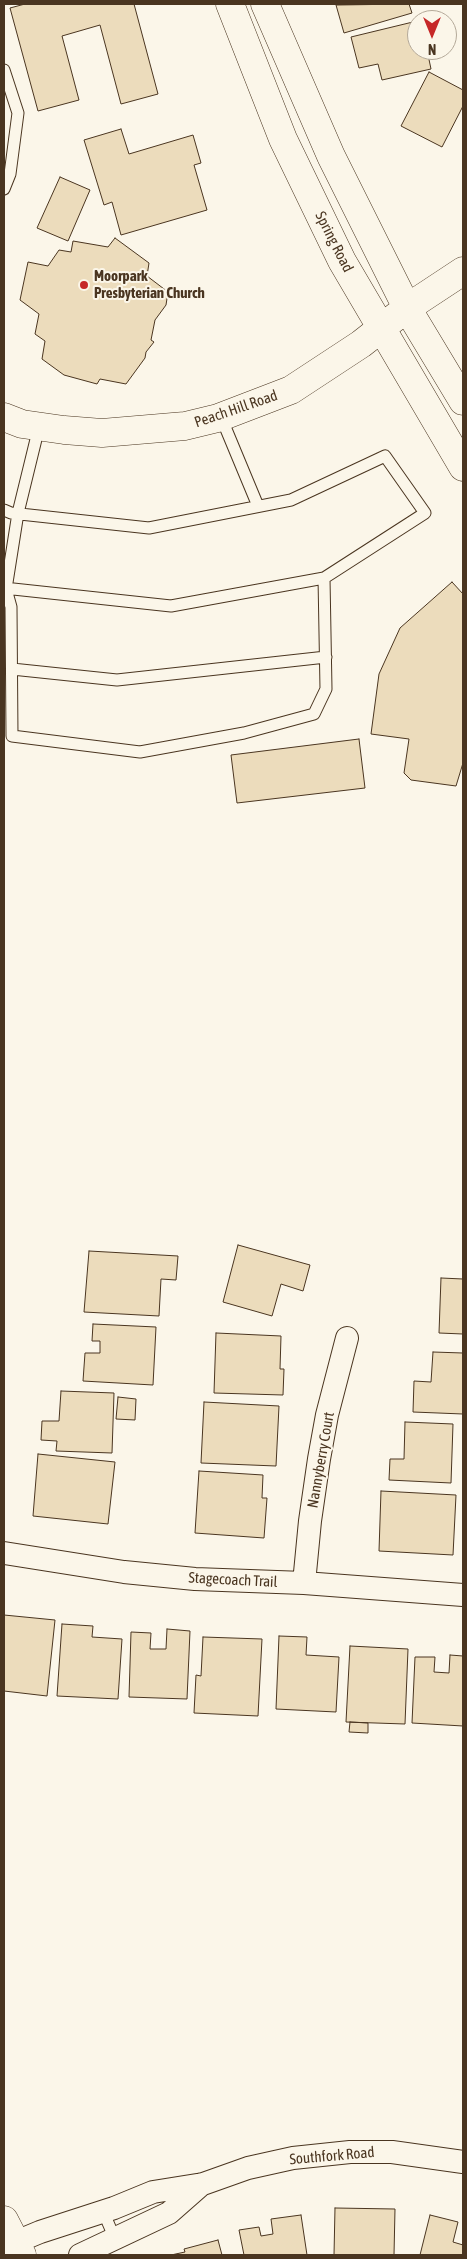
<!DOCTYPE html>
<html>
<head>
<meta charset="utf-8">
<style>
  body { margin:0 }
  #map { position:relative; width:467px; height:2259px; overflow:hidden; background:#fbf6e9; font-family:"Asap Condensed",sans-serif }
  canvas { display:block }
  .frame { position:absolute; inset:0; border:5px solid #4a3520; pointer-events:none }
  .north { position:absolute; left:407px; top:10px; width:50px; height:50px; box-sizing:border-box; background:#fbf6e9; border:1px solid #b4a999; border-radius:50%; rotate:180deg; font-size:14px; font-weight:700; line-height:20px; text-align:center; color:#4a3520 }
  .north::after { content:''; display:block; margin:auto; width:18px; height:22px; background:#c62828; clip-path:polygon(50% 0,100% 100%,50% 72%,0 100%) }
</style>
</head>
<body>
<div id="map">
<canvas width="467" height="2259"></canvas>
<div class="frame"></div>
<div class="north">N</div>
</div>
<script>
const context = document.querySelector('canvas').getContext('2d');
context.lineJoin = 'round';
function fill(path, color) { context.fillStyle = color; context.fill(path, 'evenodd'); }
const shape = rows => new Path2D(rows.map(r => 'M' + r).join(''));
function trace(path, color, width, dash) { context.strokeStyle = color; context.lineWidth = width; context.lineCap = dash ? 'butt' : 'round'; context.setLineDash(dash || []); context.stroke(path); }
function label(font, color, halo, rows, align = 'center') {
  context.font = font + ' "Asap Condensed",sans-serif'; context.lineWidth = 4; context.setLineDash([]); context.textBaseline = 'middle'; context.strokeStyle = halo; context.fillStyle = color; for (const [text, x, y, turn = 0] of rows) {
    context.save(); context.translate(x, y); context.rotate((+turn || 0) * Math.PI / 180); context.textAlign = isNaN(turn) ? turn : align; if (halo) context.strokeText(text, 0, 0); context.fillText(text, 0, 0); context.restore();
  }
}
const building = shape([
  [25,4,134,4,158,94,121,104,100,25,62,36,79,100,38,111,10,8,25,4],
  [409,4,412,13,344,33,336,5,409,4],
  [417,21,417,50,427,50,431,69,382,80,378,64,359,68,351,37,417,21],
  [429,72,463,90,463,106,442,147,401,126,429,72],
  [121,129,129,154,193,135,201,163,194,165,207,210,121,235,112,202,104,205,84,140,121,129],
  [60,177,90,190,68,241,37,228,60,177],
  [115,238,149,263,147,276,168,292,166,305,155,320,151,340,154,342,146,352,145,358,126,384,100,379,97,384,64,375,42,359,45,341,35,334,39,314,20,300,28,262,48,266,59,250,71,252,73,241,108,247,115,238],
  [452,582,463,594,463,763,456,786,411,780,404,773,409,739,371,734,379,674,400,628,452,582],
  [359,739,365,788,237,803,231,755,359,739],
  [238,1245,310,1265,303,1291,281,1284,272,1316,223,1302,238,1245],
  [89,1251,178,1256,176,1280,161,1279,159,1316,84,1312,89,1251],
  [441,1278,463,1279,463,1334,439,1333,441,1278],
  [93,1324,156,1327,153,1385,83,1381,85,1353,100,1353,100,1341,92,1341,93,1324],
  [216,1333,281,1336,280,1369,284,1369,283,1395,214,1393,216,1333],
  [433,1352,463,1353,463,1414,413,1412,414,1381,431,1382,433,1352],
  [61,1391,114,1393,112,1453,56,1451,57,1441,41,1440,42,1421,59,1421,61,1391],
  [118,1397,136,1399,135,1420,116,1419,118,1397],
  [204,1402,279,1406,276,1466,201,1463,204,1402],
  [405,1422,453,1424,451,1483,389,1480,390,1459,404,1459,405,1422],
  [38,1454,115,1462,108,1524,33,1516,38,1454],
  [199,1471,263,1475,262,1498,267,1498,264,1538,195,1533,199,1471],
  [381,1491,456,1495,453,1555,379,1551,381,1491],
  [4,1615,55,1620,47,1696,4,1691,4,1615],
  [62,1624,93,1626,92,1637,122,1639,118,1699,57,1696,62,1624],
  [167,1629,190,1631,187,1699,129,1697,131,1632,151,1633,150,1649,166,1649,167,1629],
  [279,1636,307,1637,306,1655,339,1657,336,1712,276,1709,279,1636],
  [203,1637,262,1639,258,1716,194,1713,196,1675,201,1676,203,1637],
  [350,1646,408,1649,405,1724,346,1722,350,1646],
  [450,1655,463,1656,463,1726,412,1723,415,1657,435,1657,434,1672,449,1673,450,1655],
  [350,1722,368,1723,368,1733,349,1732,350,1722],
  [335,2208,395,2209,394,2255,334,2255,335,2208],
  [301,2215,307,2255,244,2255,239,2230,259,2227,261,2236,273,2234,271,2219,301,2215],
  [430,2215,458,2222,453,2242,463,2245,463,2255,420,2255,430,2215],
  [218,2240,222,2255,171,2255,185,2252,184,2249,218,2240]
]);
fill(building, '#ecdcbc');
trace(building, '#4a3520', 1);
const lane = shape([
  [4,70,18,113,10,174,4,189],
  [221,417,258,506],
  [39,427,18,513,6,589,11,607,12,736,140,752,244,733,314,714,326,689,324,578],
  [4,510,11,513,149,528,291,500,385,456,425,513,324,578,171,606,4,588],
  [12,669,117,680,326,657],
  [103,2211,115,2239]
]);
const street = shape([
  [4,1553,124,1572,195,1579,304,1583,463,1595],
  [304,1583,310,1521,319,1459,327,1415,347,1338],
  [4,2247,40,2232,114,2208,153,2192,203,2184,248,2168,293,2158,350,2152,392,2152,463,2162],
  [80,2255,169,2213,202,2184]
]);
const secondary = shape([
  [230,4,283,139,342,261,463,467],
  [265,4,331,156,407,308,463,401],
  [4,417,22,424,64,430,102,433,185,426,218,418,291,390,361,344,407,308,463,271],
  [4,2220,22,2255]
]);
trace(lane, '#4a3520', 13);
trace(street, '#4a3520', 24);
trace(secondary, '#4a3520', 29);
trace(lane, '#fbf6e9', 11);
trace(street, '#fbf6e9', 22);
trace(secondary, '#fbf6e9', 28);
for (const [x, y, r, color] of [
  [84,285,5,"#c62828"]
]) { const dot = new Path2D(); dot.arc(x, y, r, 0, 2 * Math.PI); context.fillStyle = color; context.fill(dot); trace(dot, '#fbf6e9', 2); }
label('15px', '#4a3520', '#fbf6e9', [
  ["Spring Road",334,242,63],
  ["Peach Hill Road",236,409,-19],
  ["Nannyberry Court",321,1460,-80],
  ["Stagecoach Trail",233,1580,3],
  ["Southfork Road",332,2156,-5]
]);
label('bold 15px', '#4a3520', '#fbf6e9', [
  ["Moorpark",94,276],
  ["Presbyterian Church",94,293]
], 'left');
</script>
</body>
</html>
